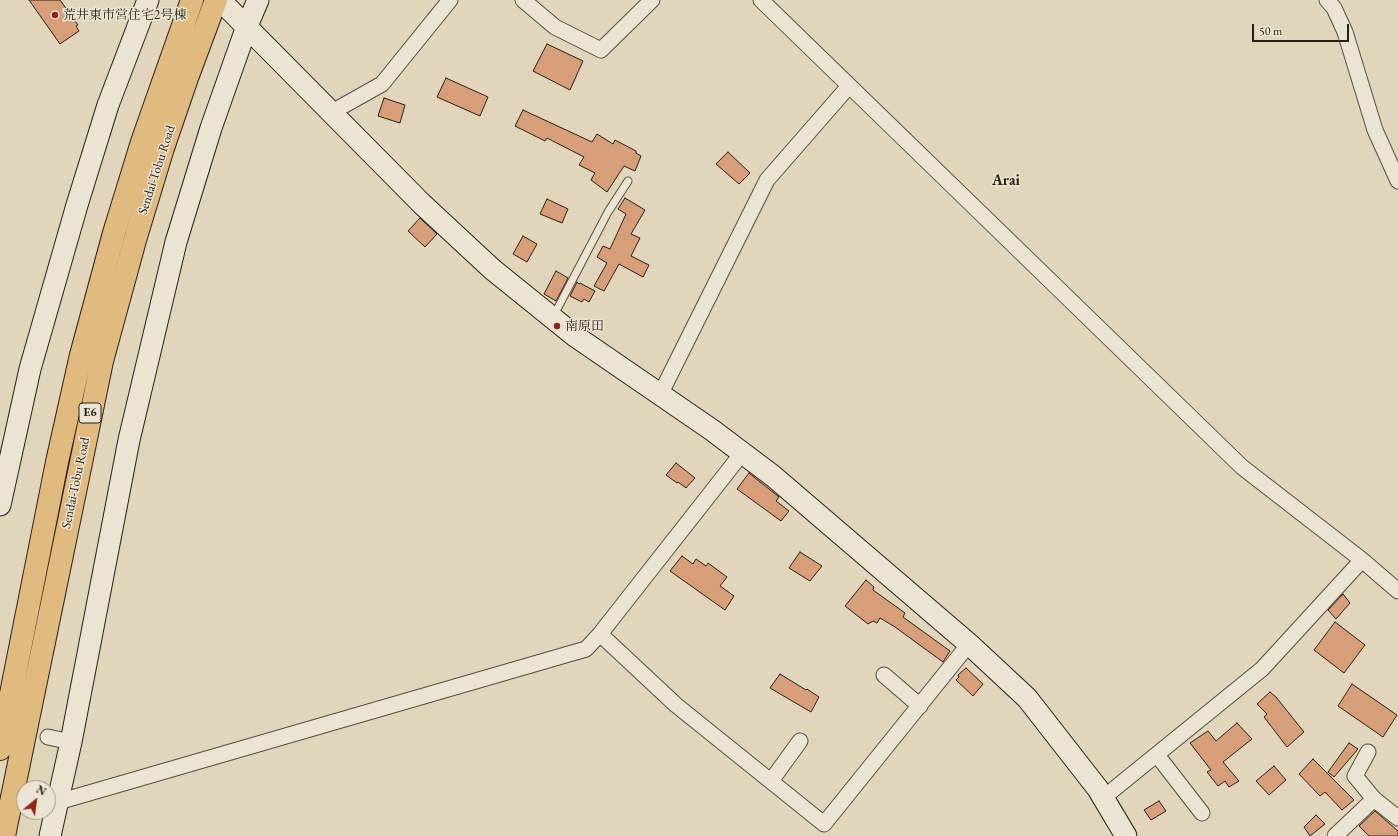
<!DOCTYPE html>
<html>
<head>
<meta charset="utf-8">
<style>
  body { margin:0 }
  #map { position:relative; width:1398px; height:836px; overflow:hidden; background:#e1d5bc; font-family:"EB Garamond",serif }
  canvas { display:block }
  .north { position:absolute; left:16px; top:780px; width:40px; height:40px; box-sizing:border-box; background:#ece4d3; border:1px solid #9e9687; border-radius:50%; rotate:29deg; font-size:11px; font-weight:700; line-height:16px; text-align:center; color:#2a2116 }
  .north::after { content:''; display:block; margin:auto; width:14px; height:18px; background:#8f2418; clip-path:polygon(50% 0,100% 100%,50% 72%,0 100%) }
  .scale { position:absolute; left:1252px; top:24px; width:97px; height:18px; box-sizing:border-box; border:2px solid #2a2116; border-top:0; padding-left:5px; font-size:12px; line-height:14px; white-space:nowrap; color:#2a2116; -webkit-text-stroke:3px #ece4d3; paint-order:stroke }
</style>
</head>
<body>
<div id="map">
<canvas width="1398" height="836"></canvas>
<div class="north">N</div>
<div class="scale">50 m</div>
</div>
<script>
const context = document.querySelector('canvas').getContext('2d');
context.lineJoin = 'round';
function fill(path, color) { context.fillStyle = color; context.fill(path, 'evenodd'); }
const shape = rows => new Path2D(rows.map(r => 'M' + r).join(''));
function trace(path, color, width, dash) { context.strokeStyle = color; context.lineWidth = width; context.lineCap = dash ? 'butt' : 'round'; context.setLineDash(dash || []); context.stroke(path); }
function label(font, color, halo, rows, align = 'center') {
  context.font = font + ' "EB Garamond","Noto Serif JP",serif'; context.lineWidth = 3; context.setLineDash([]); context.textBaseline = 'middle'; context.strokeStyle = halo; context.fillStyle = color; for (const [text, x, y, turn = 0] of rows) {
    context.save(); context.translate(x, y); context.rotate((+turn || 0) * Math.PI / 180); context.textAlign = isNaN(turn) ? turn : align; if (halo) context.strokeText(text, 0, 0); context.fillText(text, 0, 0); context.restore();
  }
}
const building = shape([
  [29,0,60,0,78,25,76,26,79,31,60,44,29,0],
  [547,44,583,61,570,90,533,71,547,44],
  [446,78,488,97,480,116,437,97,446,78],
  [384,98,405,105,400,123,378,116,384,98],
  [523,110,592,142,597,134,613,144,615,140,636,151,636,153,641,156,635,171,624,166,607,192,591,180,595,173,579,165,584,157,547,138,545,141,515,126,523,110],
  [728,152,750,173,739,184,716,164,728,152],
  [625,198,645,210,631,234,640,238,631,256,649,265,643,277,619,264,604,291,594,286,607,263,597,257,603,246,610,249,626,214,618,209,625,198],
  [547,199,568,209,562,223,540,214,547,199],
  [420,218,437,234,425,247,408,231,420,218],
  [523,236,537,244,527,262,513,254,523,236],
  [556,271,568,278,556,301,544,294,556,271],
  [577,282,579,284,580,283,595,291,589,302,584,299,582,302,570,296,577,282],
  [676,463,695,478,686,488,678,482,677,483,666,475,676,463],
  [749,473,779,497,776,501,789,511,781,521,737,489,749,473],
  [800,552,822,566,810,581,789,568,800,552],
  [682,556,693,564,696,559,706,566,708,563,727,577,720,586,734,596,725,610,670,571,682,556],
  [866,580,874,587,873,590,905,613,903,617,950,651,943,662,895,627,880,618,877,623,873,621,868,624,845,606,866,580],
  [1343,594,1350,603,1336,619,1328,610,1343,594],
  [1335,622,1365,645,1344,673,1314,650,1335,622],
  [966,668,983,684,973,696,956,680,959,677,958,675,966,668],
  [780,674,806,690,807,689,819,697,811,712,770,688,780,674],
  [1352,684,1397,715,1383,737,1338,706,1352,684],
  [1270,692,1276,697,1304,732,1287,747,1264,717,1267,714,1257,704,1270,692],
  [1237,723,1252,739,1223,762,1239,781,1229,787,1225,781,1218,786,1207,772,1211,770,1190,743,1208,731,1216,741,1237,723],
  [1349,743,1358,749,1334,777,1328,772,1349,743],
  [1313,759,1354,800,1342,810,1325,792,1320,796,1299,774,1313,759],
  [1274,766,1286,780,1269,795,1256,781,1274,766],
  [1159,801,1166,811,1151,820,1144,810,1159,801],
  [1375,811,1398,831,1398,836,1369,836,1359,826,1375,811],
  [1316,815,1325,824,1310,836,1304,827,1316,815]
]);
fill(building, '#d69f79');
trace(building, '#2a2116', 1);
const lane = shape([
  [553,317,608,212,628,181]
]);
const street = shape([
  [523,0,555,27,601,50,652,0],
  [761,0,1242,467,1362,560],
  [1327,0,1334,8,1345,32,1375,130,1398,181],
  [332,112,382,84,450,0],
  [660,395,767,180,849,86],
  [743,452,600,634,676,705,824,824,969,644],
  [884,675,920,706],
  [48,737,71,742],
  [1368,752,1355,776,1374,799,1398,818],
  [1157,755,1202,813],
  [771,781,800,741],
  [1103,798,1262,669,1362,560,1398,591],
  [58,802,586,649,600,634],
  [1335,836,1374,799]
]);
const secondary = shape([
  [227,7,422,204,492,269,575,336,712,430,773,476,969,644,1027,698,1098,789,1126,836],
  [0,505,30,369,77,205,108,105,148,0],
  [50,836,71,742,129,440,176,242,211,128,247,26,258,0]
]);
const highway = shape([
  [0,749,57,462,81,355,114,233,142,142,192,0],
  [4,836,102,361,135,240,163,148,187,78,216,0]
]);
trace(lane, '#584e40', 9);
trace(street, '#584e40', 17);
trace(secondary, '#2a2116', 23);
trace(highway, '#2a2116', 24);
trace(lane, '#ece4d3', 7);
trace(street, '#ece4d3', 15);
trace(secondary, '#ece4d3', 21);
trace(highway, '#e0ba7e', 22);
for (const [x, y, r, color] of [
  [55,15,4,"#8f2418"],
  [557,326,4,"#8f2418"]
]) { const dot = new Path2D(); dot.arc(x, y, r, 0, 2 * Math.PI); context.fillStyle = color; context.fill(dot); trace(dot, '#ece4d3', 1.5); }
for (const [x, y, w] of [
  [90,413,22]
]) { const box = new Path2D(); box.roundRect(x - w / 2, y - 10, w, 20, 3); context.fillStyle = '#ece4d3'; context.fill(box); trace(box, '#2a2116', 1); }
label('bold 12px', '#2a2116', null, [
  ["E6",90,413]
]);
label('13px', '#2a2116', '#ece4d3', [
  ["荒井東市営住宅2号棟",63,15],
  ["南原田",565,326]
], 'left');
label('13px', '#2a2116', '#ece4d3', [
  ["Sendai-Tobu Road",157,170,-72],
  ["Sendai-Tobu Road",76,483,-78]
]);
label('bold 15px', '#2a2116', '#ece4d3', [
  ["Arai",1006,181]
]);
</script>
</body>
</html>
